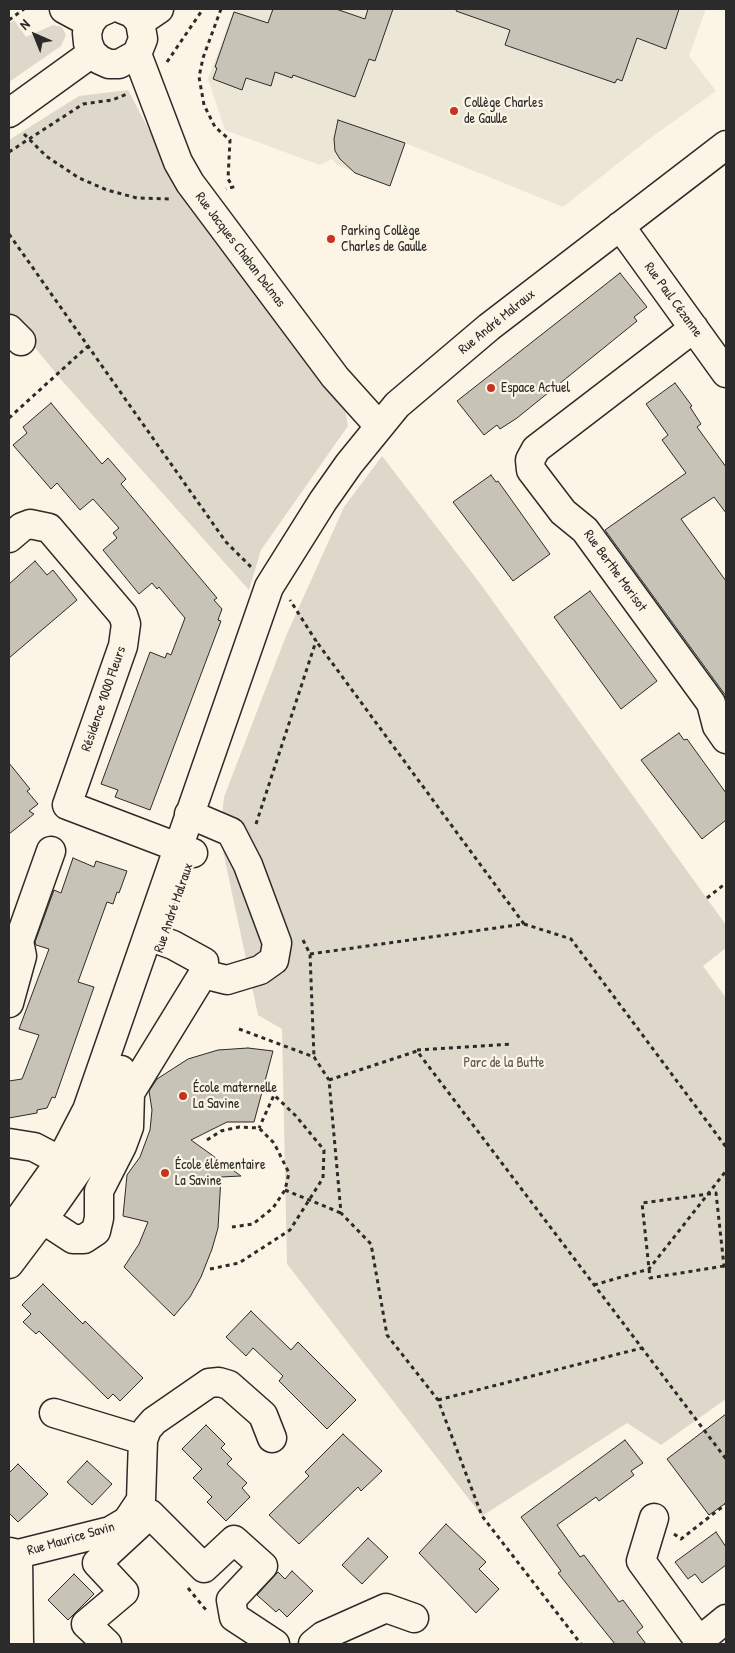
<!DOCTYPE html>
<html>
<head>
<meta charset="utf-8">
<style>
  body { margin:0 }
  #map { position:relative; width:735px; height:1653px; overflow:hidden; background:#fcf5e5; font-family:"Patrick Hand",sans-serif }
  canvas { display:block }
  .frame { position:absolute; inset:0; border:10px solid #2b2b2b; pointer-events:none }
  .north { position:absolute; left:10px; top:10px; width:50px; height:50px; -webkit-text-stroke:4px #fcf5e5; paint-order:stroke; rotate:316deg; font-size:14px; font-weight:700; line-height:20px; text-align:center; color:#2b2b2b }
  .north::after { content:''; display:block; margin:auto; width:18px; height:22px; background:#2b2b2b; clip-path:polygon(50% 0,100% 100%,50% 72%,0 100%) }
</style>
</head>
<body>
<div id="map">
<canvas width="735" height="1653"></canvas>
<div class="frame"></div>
<div class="north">N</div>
</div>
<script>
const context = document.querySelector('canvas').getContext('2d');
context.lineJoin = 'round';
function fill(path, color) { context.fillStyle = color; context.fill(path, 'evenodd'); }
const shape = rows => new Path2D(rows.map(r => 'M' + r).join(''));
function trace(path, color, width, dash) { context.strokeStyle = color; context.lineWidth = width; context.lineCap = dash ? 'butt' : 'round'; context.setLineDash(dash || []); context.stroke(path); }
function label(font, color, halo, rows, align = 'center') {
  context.font = font + ' "Patrick Hand",sans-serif'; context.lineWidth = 4.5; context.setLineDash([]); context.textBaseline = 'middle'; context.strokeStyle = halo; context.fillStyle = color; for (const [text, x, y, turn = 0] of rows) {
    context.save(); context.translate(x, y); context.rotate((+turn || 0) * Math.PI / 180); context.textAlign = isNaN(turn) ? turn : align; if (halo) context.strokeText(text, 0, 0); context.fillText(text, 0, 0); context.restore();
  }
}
fill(shape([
  [234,9,706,9,689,56,716,91,645,142,563,207,405,143,390,186,337,165,332,159,320,165,225,130,208,79]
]), '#ece6d7');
fill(shape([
  [14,20,26,37,53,25,62,27,66,35,61,46,9,82,9,24],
  [128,90,189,206,345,409,348,426,261,550,249,590,64,383,9,316,9,140,79,96],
  [382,456,479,582,726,925,726,948,703,966,726,998,726,1399,661,1445,627,1423,482,1516,287,1264,282,1029,258,1015,220,837,224,797,286,636,344,507]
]), '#ded8ca');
const building = shape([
  [273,9,336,9,365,19,368,9,393,9,375,61,369,59,355,97,293,75,292,78,275,72,271,86,246,78,242,90,213,79,217,68,215,67,234,12,268,23,273,9],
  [457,9,679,9,666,49,637,38,622,81,617,79,615,83,505,45,510,30,456,11,457,9],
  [338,120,405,143,390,186,355,173,340,159,335,151,334,139,338,120],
  [620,273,647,307,634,317,637,321,517,418,500,429,497,425,484,435,457,401,620,273],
  [675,383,692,406,690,407,701,424,697,427,726,467,726,513,714,497,681,519,726,581,726,696,605,530,686,473,662,440,668,435,646,404,675,383],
  [51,403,102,464,108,458,126,479,121,484,217,598,214,600,222,609,218,620,221,621,150,810,115,797,118,790,101,784,150,652,165,658,167,653,171,655,185,618,159,587,157,589,152,583,139,594,103,550,117,538,113,533,119,528,93,499,80,510,57,483,51,489,13,445,27,433,23,427,51,403],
  [491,475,496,482,498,481,550,554,513,581,453,502,491,475],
  [35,561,47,575,53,570,77,600,9,658,9,584,35,561],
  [590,591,657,681,621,709,554,617,590,591],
  [679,733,684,740,687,739,726,793,726,820,702,839,641,760,679,733],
  [9,763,30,789,27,791,38,804,29,811,34,814,9,834,9,763],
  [73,858,94,867,96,861,127,871,119,893,117,892,113,904,107,902,78,982,94,987,55,1098,52,1097,47,1108,37,1110,37,1113,9,1118,9,1081,22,1079,39,1035,19,1029,49,949,36,945,35,942,54,890,61,893,73,858],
  [248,1048,273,1051,254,1122,227,1122,191,1140,241,1176,221,1177,218,1228,212,1249,201,1277,190,1297,174,1316,124,1267,139,1244,148,1222,123,1216,127,1175,140,1157,150,1130,152,1110,149,1091,157,1079,188,1059,218,1050,248,1048],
  [43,1284,83,1324,85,1321,143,1378,120,1401,113,1394,108,1399,39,1331,36,1334,23,1322,31,1314,22,1305,43,1284],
  [251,1311,291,1350,298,1342,356,1400,327,1429,279,1381,283,1376,253,1348,246,1356,226,1337,251,1311],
  [726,1414,726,1503,709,1515,667,1459,726,1414],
  [206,1425,225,1444,221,1448,232,1459,227,1464,247,1483,242,1488,250,1497,226,1521,207,1502,212,1497,193,1478,202,1469,182,1449,206,1425],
  [343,1434,382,1471,361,1491,358,1487,299,1544,269,1515,309,1476,305,1472,343,1434],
  [625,1440,643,1463,631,1471,634,1475,599,1501,596,1497,557,1525,580,1557,584,1555,619,1602,623,1600,643,1627,637,1632,646,1644,615,1644,558,1573,561,1571,521,1517,625,1440],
  [87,1461,112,1484,92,1505,67,1482,87,1461],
  [18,1464,48,1494,18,1522,9,1513,9,1473,18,1464],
  [446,1524,486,1562,479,1569,499,1589,476,1613,419,1553,446,1524],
  [716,1532,726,1547,726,1565,702,1583,695,1574,688,1579,675,1562,716,1532],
  [368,1538,388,1557,362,1584,342,1565,368,1538],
  [292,1571,313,1591,287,1617,279,1609,276,1612,257,1595,278,1572,285,1579,292,1571],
  [74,1574,94,1594,68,1620,48,1600,74,1574]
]);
fill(building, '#c8c3b7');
trace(building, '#2b2b2b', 1);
const minor = shape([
  [64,9,90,23],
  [108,9,97,14,90,23,87,33,88,43,92,53,100,60,109,64,119,64,137,54,143,39,140,22,132,13,122,9],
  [140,22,159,9],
  [137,54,178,162,190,183,335,377,379,426],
  [9,113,92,53],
  [620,226,726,373],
  [694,328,536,449,530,460,531,470,563,512,585,530,711,703,717,726,726,739],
  [9,329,21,341],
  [9,538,22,527,30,524,49,528,123,615,126,624,123,646,67,805,193,853],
  [189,814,231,832,248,865,277,943,274,960,260,970,227,980,203,974],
  [9,1003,22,956,19,941,51,851],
  [9,1143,34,1147,76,1169],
  [27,1209,73,1239,84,1239,96,1231,99,1218,99,1191,122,1146,129,1127,130,1093,203,974,204,962,173,945,148,936],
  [9,1233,61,1160,87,1110,269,587,323,501,349,464,397,405,489,327,726,145],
  [9,1264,55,1203,90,1153,102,1127,121,1070],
  [54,1413,143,1440],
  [654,1518,641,1561,699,1641],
  [9,1552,18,1554,110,1531,127,1521,141,1500,143,1440,147,1429,154,1421,209,1383,219,1382,229,1385,263,1415,272,1438],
  [18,1554,19,1644],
  [107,1644,86,1624,124,1592,97,1563,150,1514,204,1568,234,1540,263,1566,231,1600,234,1617,275,1644],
  [313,1644,323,1636,386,1608,414,1618],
  [701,1644,699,1641,726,1619]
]);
trace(minor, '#2b2b2b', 31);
trace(shape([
  [221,9,203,58,199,77,204,105,215,127,230,140,228,179,233,187,226,189],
  [9,20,24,9],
  [167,62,203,9],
  [24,134,46,156,79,178,107,190,137,198,170,199],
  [9,152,83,104,112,100,127,94],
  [9,234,226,542,252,568],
  [9,418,88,346],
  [256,824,316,641,290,600],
  [707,898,726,883],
  [524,924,571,939,726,1147],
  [303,940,310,954,314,1057],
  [310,954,524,924,316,641],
  [239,1029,314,1057,329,1080,341,1213,371,1244,387,1335,438,1400,482,1516,581,1644],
  [417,1050,511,1044],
  [329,1080,417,1051,726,1459],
  [207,1140,221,1131,239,1127,259,1128,274,1143,289,1173,285,1190,273,1208,253,1224,232,1227],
  [285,1190,341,1213],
  [724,1266,650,1278,642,1203,716,1193,724,1266,726,1268],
  [210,1269,239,1263,290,1230,323,1178,324,1150,296,1116,274,1095,259,1128],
  [594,1285,649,1269,726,1171],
  [438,1400,642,1348],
  [674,1534,681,1539,726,1504],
  [188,1588,206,1610]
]), '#2b2b2b', 3, [4, 4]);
trace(minor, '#fcf5e5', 28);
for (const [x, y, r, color] of [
  [454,111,5,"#c8321e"],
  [331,239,5,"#c8321e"],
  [491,388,5,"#c8321e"],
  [183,1096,5,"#c8321e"],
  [165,1173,5,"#c8321e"]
]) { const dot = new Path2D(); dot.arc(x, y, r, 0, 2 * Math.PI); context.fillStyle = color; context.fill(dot); trace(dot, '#fcf5e5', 2); }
label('14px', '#2b2b2b', '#fcf5e5', [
  ["Collège Charles",464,103],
  ["de Gaulle",464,119],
  ["Parking Collège",341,231],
  ["Charles de Gaulle",341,247],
  ["Espace Actuel",501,388],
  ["École maternelle",193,1088],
  ["La Savine",193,1104],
  ["École élémentaire",175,1165],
  ["La Savine",175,1181]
], 'left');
label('14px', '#2b2b2b', '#fcf5e5', [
  ["Rue Jacques Chaban Delmas",240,250,53],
  ["Rue Paul Cézanne",673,300,54],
  ["Rue André Malraux",497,322,-39],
  ["Rue Berthe Morisot",615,571,54],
  ["Résidence 1000 Fleurs",104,699,-71],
  ["Rue André Malraux",174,908,-71],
  ["Rue Maurice Savin",71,1539,-16]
]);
label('14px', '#585653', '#fcf5e5', [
  ["Parc de la Butte",504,1063]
]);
</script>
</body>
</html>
